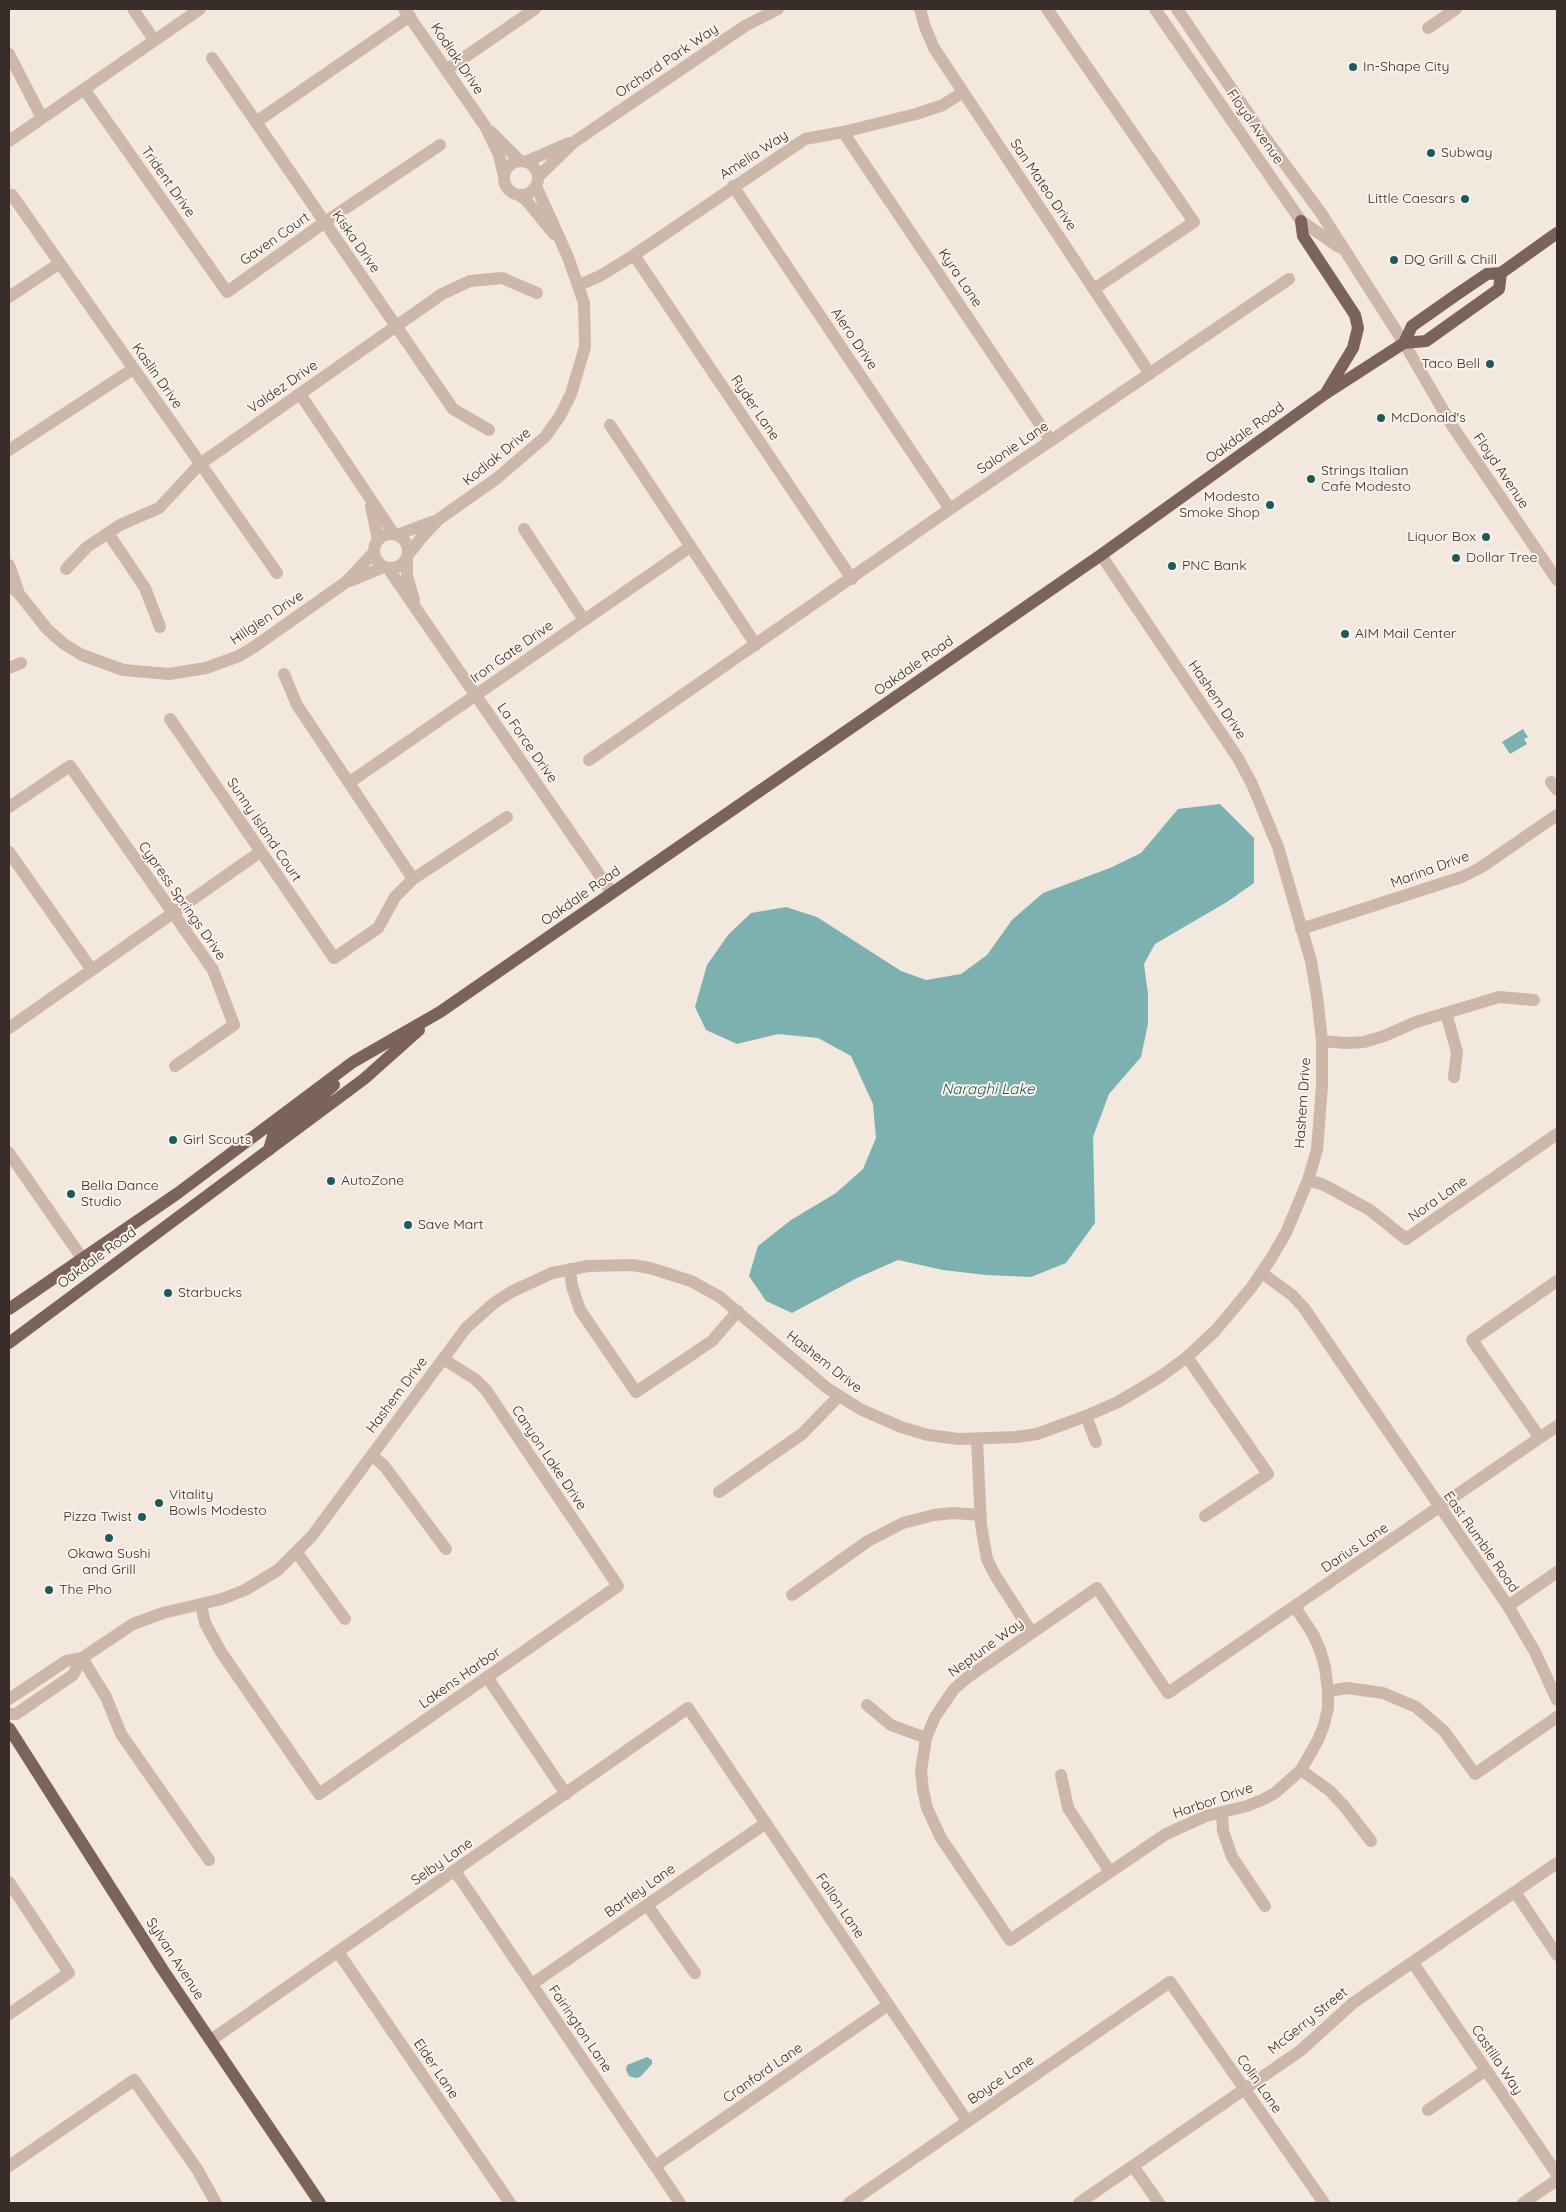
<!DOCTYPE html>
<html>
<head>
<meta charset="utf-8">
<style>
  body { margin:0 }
  #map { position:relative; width:1566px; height:2212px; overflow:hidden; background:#f3e8de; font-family:Quicksand,sans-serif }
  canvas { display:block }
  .frame { position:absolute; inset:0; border:10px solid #392d29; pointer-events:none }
</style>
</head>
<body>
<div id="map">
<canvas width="1566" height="2212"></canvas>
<div class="frame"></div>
</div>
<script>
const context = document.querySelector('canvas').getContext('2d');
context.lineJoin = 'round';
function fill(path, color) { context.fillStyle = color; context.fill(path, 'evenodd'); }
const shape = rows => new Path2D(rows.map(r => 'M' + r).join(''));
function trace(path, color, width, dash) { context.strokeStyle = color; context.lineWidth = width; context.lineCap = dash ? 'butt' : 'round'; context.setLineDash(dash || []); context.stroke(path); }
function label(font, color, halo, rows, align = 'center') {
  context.font = font + ' Quicksand,sans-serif'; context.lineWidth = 4; context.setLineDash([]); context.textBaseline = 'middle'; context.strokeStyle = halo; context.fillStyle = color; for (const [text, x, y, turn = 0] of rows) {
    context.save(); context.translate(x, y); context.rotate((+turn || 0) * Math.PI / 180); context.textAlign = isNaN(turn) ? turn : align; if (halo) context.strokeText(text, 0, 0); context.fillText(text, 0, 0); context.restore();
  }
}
fill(shape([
  [1523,729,1528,737,1524,739,1527,744,1510,754,1502,742],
  [1220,804,1254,838,1254,883,1227,902,1155,944,1144,964,1148,994,1148,1024,1141,1057,1109,1094,1093,1137,1095,1223,1066,1263,1031,1277,986,1275,943,1270,898,1260,857,1278,792,1313,766,1301,749,1276,758,1246,791,1220,836,1193,863,1169,876,1138,873,1104,851,1056,818,1038,778,1034,737,1044,706,1030,695,1007,707,965,728,935,751,913,786,907,817,917,901,971,926,980,961,974,987,955,1012,920,1043,893,1110,868,1141,853,1178,809],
  [647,2057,652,2060,652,2064,640,2077,635,2078,629,2076,626,2070,627,2065]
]), '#7cb1b0');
trace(shape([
  [133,9,154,40],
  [404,9,485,126,499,155,504,176],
  [920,9,925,27,934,48,1150,374],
  [1047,9,1194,222,1094,289],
  [1155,9,1301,221,1339,247],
  [1177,9,1261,132,1321,213,1404,343,1453,427,1557,580],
  [1428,28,1456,9],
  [9,54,42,118],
  [212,58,453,409,489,430],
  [446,70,535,9],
  [84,89,227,292,325,222,440,145],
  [256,122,410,16],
  [490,131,520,161],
  [843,132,1051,441],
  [9,141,200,9],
  '504 178a17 17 0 1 1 34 0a17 17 0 1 1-34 0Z',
  [525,162,569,143],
  [538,177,574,142,745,26,778,9],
  [733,186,950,509],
  [12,195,277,573],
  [519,195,526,200,554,234],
  [634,255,852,579],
  [579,285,600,276,634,255,805,139,843,132,916,114,943,105,963,92],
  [9,297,60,263],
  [300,394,394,534],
  [610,425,756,645],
  [9,450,133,369],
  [371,506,378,540],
  [524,529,584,620],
  [108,533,145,588,160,627],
  '374 551a17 17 0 1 1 34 0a17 17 0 1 1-34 0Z',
  [397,535,434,521],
  [408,555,421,538,439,519,496,479,545,437,560,416,571,394,585,347,584,303,568,257,536,186],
  [407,560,407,576,414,600],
  [9,565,18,590],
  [388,568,612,893],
  [66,569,87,547,120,525,159,508,200,464,442,294,470,281,502,278,537,293],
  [350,581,384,567],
  [9,584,20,595,47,629,64,644,82,655,123,670,169,674,206,668,239,656,254,647,346,582,374,552],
  [9,668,21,663],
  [284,674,297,705,413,879],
  [170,719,334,958,378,928,395,897,413,879,507,817],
  [589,760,950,509,1289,279],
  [350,782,690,547],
  [1551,782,1557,790],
  [9,807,70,766,213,970,234,1025,175,1066],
  [9,852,92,970],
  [1301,929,1462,877,1480,868,1557,815],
  [1446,1013,1457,1052,1454,1077],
  [9,1028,260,852],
  [1322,1041,1346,1043,1364,1042,1384,1036,1416,1022,1499,997,1534,1000],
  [9,1153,82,1258],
  [1308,1180,1324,1185,1370,1210,1406,1239,1557,1134],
  [570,1269,572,1286,580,1310,636,1392,712,1341,738,1311],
  [1262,1273,1292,1295,1304,1308,1508,1606,1535,1652,1557,1700],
  [1187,1357,1268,1474,1205,1516],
  [1086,1416,1096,1442],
  [1540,1438,1472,1340,1557,1281],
  [977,1440,981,1525,987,1559,995,1575,1032,1633],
  [372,1455,385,1467,446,1549],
  [719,1492,802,1434,839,1396],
  [297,1553,345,1619],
  [792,1595,868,1541,903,1523,934,1515,953,1513,981,1515],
  [201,1605,205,1623,221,1652,319,1794,618,1586,486,1390,475,1379,443,1359],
  [1508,1606,1557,1572],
  [1295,1607,1313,1634,1320,1650,1325,1667,1328,1691,1328,1708,1324,1725,1318,1740,1301,1770,1275,1793,1262,1800,1247,1806,1206,1816,1166,1834,1010,1940,941,1838,927,1808,923,1790,921,1771,926,1738,935,1717,954,1689,968,1677,1097,1588,1168,1693,1557,1426],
  [82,1658,106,1697,121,1734,209,1860],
  [487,1677,566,1794],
  [1328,1691,1347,1688,1383,1693,1416,1707,1444,1731,1475,1774,1557,1717],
  [9,1699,66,1661,82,1658,133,1624,163,1613,222,1599,245,1590,278,1570,312,1536,466,1328,494,1303,511,1292,552,1273,588,1266,632,1265,650,1268,691,1281,720,1297,827,1388,860,1409,901,1427,928,1435,959,1439,1016,1437,1037,1434,1086,1416,1118,1402,1160,1377,1187,1357,1215,1331,1251,1288,1270,1260,1286,1233,1308,1180,1317,1150,1322,1086,1322,1041,1317,996,1311,961,1278,847,1252,784,1238,758,1101,555],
  [867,1705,891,1725,926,1738],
  [9,1714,16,1714,73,1675,82,1658],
  [1301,1770,1330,1791,1344,1806,1371,1841],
  [1061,1775,1068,1808,1110,1872],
  [1222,1812,1223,1831,1232,1857,1265,1906],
  [455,1871,680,2203],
  [9,1882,69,1973,9,2014],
  [1515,1892,1557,1955],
  [647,1905,695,1973],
  [338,1952,510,2203],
  [1413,1963,1557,2174],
  [532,1984,766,1823],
  [211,2040,688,1708,967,2121],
  [1428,2110,1486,2070],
  [9,2166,134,2080,197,2169,216,2203],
  [655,2166,888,2005],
  [1133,2166,1159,2203],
  [849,2203,1170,1982,1324,2203],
  [1079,2203,1300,2051,1353,2003,1557,1863],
  [1523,2203,1557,2180]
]), '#ccb7a9', 12);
trace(shape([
  [1301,221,1303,236,1355,315,1358,328,1353,348,1327,391],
  [1404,343,1412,326,1456,295,1487,274,1501,273,1557,233],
  [269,1150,273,1136,281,1128,306,1110,334,1085],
  [9,1309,178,1193,353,1062,440,1012,1101,555,1325,394,1404,343,1426,341,1499,289,1501,273],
  [9,1343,364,1079,419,1030],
  [9,1728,163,1970,320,2203]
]), '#7b635a', 12);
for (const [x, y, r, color] of [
  [1353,67,5,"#1d5b5b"],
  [1431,153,5,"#1d5b5b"],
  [1465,199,5,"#1d5b5b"],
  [1394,260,5,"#1d5b5b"],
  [1490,364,5,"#1d5b5b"],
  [1381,418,5,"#1d5b5b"],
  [1311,479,5,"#1d5b5b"],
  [1270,505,5,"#1d5b5b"],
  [1486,537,5,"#1d5b5b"],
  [1456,558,5,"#1d5b5b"],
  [1172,566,5,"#1d5b5b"],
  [1345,634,5,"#1d5b5b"],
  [173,1140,5,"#1d5b5b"],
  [331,1181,5,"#1d5b5b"],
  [71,1194,5,"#1d5b5b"],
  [408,1225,5,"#1d5b5b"],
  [168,1293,5,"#1d5b5b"],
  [159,1503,5,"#1d5b5b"],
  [142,1517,5,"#1d5b5b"],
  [109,1538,5,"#1d5b5b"],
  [49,1590,5,"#1d5b5b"]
]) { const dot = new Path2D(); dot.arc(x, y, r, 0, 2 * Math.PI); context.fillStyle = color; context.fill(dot); trace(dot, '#faf2eb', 2); }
label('14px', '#392d29', '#faf2eb', [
  ["Kodiak Drive",457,59,56],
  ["Orchard Park Way",667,61,-34],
  ["Floyd Avenue",1255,127,55],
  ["Amelia Way",754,155,-33],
  ["Trident Drive",168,182,55],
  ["San Mateo Drive",1043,185,56],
  ["Gaven Court",275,239,-35],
  ["Kiska Drive",356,242,55],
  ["Kyra Lane",960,278,56],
  ["Alero Drive",854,339,56],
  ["Kaslin Drive",157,376,55],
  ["Valdez Drive",283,387,-35],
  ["Ryder Lane",755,408,56],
  ["Oakdale Road",1245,433,-36],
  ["Salonie Lane",1013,448,-34],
  ["Kodiak Drive",497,457,-39],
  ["Floyd Avenue",1501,471,56],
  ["Hillglen Drive",267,618,-34],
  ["Iron Gate Drive",512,652,-35],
  ["Oakdale Road",914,666,-35],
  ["Hashem Drive",1217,700,56],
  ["La Force Drive",527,743,55],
  ["Sunny Island Court",264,830,56],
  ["Marina Drive",1430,870,-20],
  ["Oakdale Road",581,896,-35],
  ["Cypress Springs Drive",182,901,55],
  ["Hashem Drive",1303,1103,-86],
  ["Nora Lane",1438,1199,-35],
  ["Oakdale Road",97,1258,-36],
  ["Hashem Drive",824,1362,38],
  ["Hashem Drive",397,1395,-53],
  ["Canyon Lake Drive",549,1458,56],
  ["East Rumble Road",1481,1542,55],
  ["Darius Lane",1355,1548,-34],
  ["Neptune Way",986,1648,-36],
  ["Lakens Harbor",460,1678,-35],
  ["Harbor Drive",1213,1801,-19],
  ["Selby Lane",442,1862,-35],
  ["Bartley Lane",640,1891,-35],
  ["Fallon Lane",840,1906,56],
  ["Sylvan Avenue",175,1959,57],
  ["McGerry Street",1308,2021,-39],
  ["Fairington Lane",580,2029,56],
  ["Castilla Way",1497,2060,56],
  ["Elder Lane",436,2069,56],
  ["Cranford Lane",763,2073,-35],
  ["Boyce Lane",1001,2080,-34],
  ["Colin Lane",1259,2084,55]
]);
label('14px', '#392d29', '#faf2eb', [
  ["In-Shape City",1363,67],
  ["Subway",1441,153],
  ["Little Caesars",1455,199,"right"],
  ["DQ Grill & Chill",1404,260],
  ["Taco Bell",1480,364,"right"],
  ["McDonald's",1391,418],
  ["Strings Italian",1321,471],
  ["Cafe Modesto",1321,487],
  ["Modesto",1260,497,"right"],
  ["Smoke Shop",1260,513,"right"],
  ["Liquor Box",1476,537,"right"],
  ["Dollar Tree",1466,558],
  ["PNC Bank",1182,566],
  ["AIM Mail Center",1355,634],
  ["Girl Scouts",183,1140],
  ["AutoZone",341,1181],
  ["Bella Dance",81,1186],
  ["Studio",81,1202],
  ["Save Mart",418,1225],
  ["Starbucks",178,1293],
  ["Vitality",169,1495],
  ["Bowls Modesto",169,1511],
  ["Pizza Twist",132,1517,"right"],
  ["Okawa Sushi",109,1554,"center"],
  ["and Grill",109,1570,"center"],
  ["The Pho",59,1590]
], 'left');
label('italic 15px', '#1d5b5b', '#faf2eb', [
  ["Naraghi Lake",988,1089]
]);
</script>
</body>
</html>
